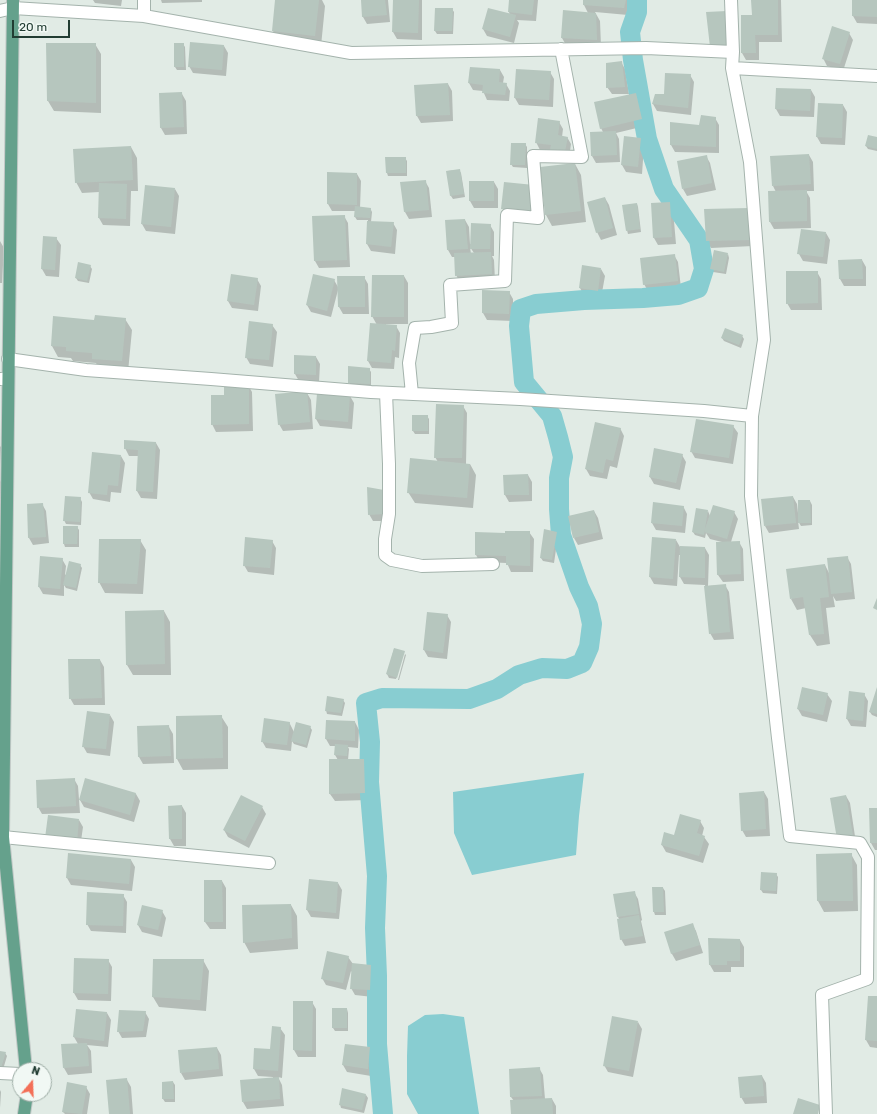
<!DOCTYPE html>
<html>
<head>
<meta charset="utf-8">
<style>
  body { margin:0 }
  #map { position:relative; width:877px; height:1114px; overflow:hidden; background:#e1ebe5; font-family:Rubik,sans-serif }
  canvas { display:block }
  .north { position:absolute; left:12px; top:1062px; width:40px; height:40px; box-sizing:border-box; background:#f1f8f4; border:1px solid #9eada6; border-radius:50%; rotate:19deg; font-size:11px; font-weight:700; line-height:16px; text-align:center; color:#213c32 }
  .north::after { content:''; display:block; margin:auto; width:14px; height:18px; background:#f36f57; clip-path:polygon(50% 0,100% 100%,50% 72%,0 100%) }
  .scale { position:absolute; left:12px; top:20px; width:58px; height:18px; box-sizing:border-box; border:2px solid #213c32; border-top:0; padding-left:5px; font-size:12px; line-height:14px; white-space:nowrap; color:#213c32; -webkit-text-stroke:3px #f1f8f4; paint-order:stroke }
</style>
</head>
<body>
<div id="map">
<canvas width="877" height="1114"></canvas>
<div class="north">N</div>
<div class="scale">20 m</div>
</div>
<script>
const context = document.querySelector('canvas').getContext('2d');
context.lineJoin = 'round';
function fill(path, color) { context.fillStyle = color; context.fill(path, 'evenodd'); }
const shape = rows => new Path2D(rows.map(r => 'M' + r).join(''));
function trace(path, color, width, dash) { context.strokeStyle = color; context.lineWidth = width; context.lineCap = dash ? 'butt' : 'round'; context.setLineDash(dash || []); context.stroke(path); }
fill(shape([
  [584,773,579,816,576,855,472,875,454,833,453,792],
  [443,1014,464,1017,479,1114,418,1114,407,1094,407,1056,408,1026,425,1015]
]), '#88cdd1');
fill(shape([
  [93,0,122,0,121,6,95,3],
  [161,0,202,0,202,2,162,3],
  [276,0,322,0,325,6,321,46,279,42,273,31],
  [362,0,388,0,390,22,367,24,363,17],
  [394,0,422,0,422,40,397,39,393,32],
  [510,0,538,0,536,21,517,20,519,23,514,43,487,36,483,29,510,15,509,12],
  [584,0,630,0,628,15,595,12,600,21,601,46,566,45,562,38,588,13,584,5],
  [752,0,781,0,782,42,759,42,759,60,746,60,742,53,753,16],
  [853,0,877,0,877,24,857,23,853,16],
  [452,9,454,12,453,34,437,34,435,31],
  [849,33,853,40,843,71,827,66,823,58],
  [95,44,101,54,101,113,54,111,48,101],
  [183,44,185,47,186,70,177,70,175,67],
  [224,46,228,53,226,76,193,73,189,66],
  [621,62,625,69,629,94,612,94,607,87],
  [470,68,500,70,504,77,503,83,506,84,510,91,509,101,487,100,483,91,473,90,469,83],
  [550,72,554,79,553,107,519,105,515,98],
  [690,75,694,82,691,115,657,111,653,104],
  [448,84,452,91,453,121,421,123,417,116],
  [811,90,815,97,814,117,780,116,776,109],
  [182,94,186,101,187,134,165,135,161,128],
  [635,94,639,101,645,126,616,133,619,139,620,162,596,163,592,156,591,133,603,132,601,128],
  [843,105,847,112,845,145,821,144,817,137],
  [715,118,719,125,719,153,675,152,671,145,700,126],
  [559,122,563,129,562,137,567,137,571,144,569,158,552,151,540,150,536,142],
  [877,138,877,151,868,149,866,146],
  [640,139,644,146,642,174,626,172,622,165],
  [525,144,527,147,527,168,513,167,511,164],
  [131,147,137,158,138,191,131,191,130,226,103,225,99,218,99,192,82,193,76,182],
  [809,155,813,162,814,191,806,191,810,198,811,228,774,229,770,222,769,192,776,192,773,186],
  [706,156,710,163,716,190,687,196,683,189],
  [405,158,407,161,407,176,388,176,387,173],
  [575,164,581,175,586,222,552,226,546,215,541,168],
  [459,170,461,173,465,197,453,199,451,196,447,171],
  [328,173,357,174,361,181,360,208,370,208,372,212,371,222,393,223,397,230,395,254,371,251,367,244,368,220,357,220,355,217,356,211,332,211,328,204],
  [425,181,429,188,432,217,409,219,405,212],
  [494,182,498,189,498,208,474,208,470,201],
  [175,189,179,196,175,234,146,231,142,224],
  [605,198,609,205,617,235,601,240,597,232],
  [669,203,673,210,676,244,658,245,654,238,652,204],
  [637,204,638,207,641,232,628,234,627,230],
  [748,209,753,246,711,248,707,241],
  [344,216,348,223,350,267,319,268,315,261],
  [465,220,469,227,470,244,472,244,490,225,494,232,494,256,492,256,494,260,495,281,460,282,456,275,455,257,452,257,448,250],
  [470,247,474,253,471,254],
  [826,233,830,240,827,264,803,261,799,254],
  [56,238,61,245,59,277,46,276,42,269],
  [0,241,4,248,2,283,0,283],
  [728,254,729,258,726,274,713,272,712,269],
  [674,255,678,262,681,288,648,291,644,284],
  [862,260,866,267,866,286,844,286,840,279,840,261],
  [90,266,92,269,89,283,78,281,76,278],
  [601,269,605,276,601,298,584,295,580,288],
  [817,272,821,279,822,310,791,310,787,303],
  [404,276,408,283,408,324,386,324,386,325,396,326,400,333,399,358,395,357,394,369,372,368,368,361,377,325,372,316],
  [364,277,368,284,369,314,343,314,339,307,338,290,331,317,311,312,307,305,334,280,338,287],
  [257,279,261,286,258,311,232,308,228,301],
  [483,291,509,292,513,299,513,321,487,320,483,313],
  [125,319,132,330,128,372,99,369,96,363,73,361,71,358,58,357,52,346,95,321],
  [272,325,277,332,273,367,250,364,246,357],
  [742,336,744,339,741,348,724,341,722,338],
  [295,356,316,357,320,364,319,382,299,381,295,374],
  [369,369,371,372,371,387,351,386,349,382],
  [248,385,252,392,253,431,216,432,212,424,225,396],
  [307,393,311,400,313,429,283,431,279,424],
  [350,396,354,403,352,429,320,426,316,419],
  [463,406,467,413,466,464,470,464,476,475,473,508,415,503,408,492,438,462,435,457],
  [427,416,429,419,429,434,415,434,413,431],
  [733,426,738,433,733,464,695,458,691,451],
  [620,428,624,436,617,468,610,466,607,479,590,476,586,469],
  [156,443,160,450,157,499,141,498,137,491,139,456,129,456,125,448],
  [0,446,1,447,0,467],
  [682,455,686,462,680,490,654,484,650,477],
  [121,456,125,463,121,493,111,492,110,502,93,499,89,492],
  [528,475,532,482,532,501,509,502,505,495],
  [0,480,3,486,4,530,0,530],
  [384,491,387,521,373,521,369,514],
  [793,497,797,504,798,513,810,501,812,505,812,525,801,526,798,521,799,529,769,533,765,526],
  [80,498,82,502,81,525,66,524,64,520],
  [42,504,46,511,49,543,33,545,29,538],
  [683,506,687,514,685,533,656,530,652,523],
  [594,511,598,518,603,539,578,545,574,538],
  [708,511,710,516,734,512,738,519,731,542,739,542,743,549,744,581,723,582,718,575,722,542,710,539,706,533,705,538,695,535,693,532],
  [77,527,79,530,79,547,65,547,64,544],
  [529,532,534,539,533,572,511,572,507,563,480,562,476,555,476,533,506,534],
  [556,533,558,536,554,563,543,561,541,558],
  [140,540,146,550,143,594,105,593,99,582],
  [676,540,680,547,705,548,709,555,708,586,725,585,729,592,734,639,714,640,710,633,705,585,684,584,680,577,681,555,679,555,677,586,654,584,650,577],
  [272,541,276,548,274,575,248,572,244,565],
  [41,557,62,559,66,566,65,575,80,565,82,568,77,591,66,588,64,585,64,596,43,594,39,587],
  [847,557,851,564,855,599,836,601,833,596,835,607,826,608,830,644,817,646,810,635,806,608,797,610,791,599,825,565,830,575],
  [164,611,170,622,171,675,133,675,127,665],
  [447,615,451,622,447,659,428,657,424,650],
  [394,649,405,653,403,653,396,679,389,678,387,674],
  [405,654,406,655,399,680,398,680],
  [100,660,104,667,105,705,74,705,70,698],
  [877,689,877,717,872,715,870,712],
  [827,694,832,701,827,722,802,716,798,709],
  [864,694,868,701,866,727,851,726,847,719],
  [343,700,345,703,342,716,327,714,326,710],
  [110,715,114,722,110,756,87,753,83,746],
  [221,716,228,727,228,769,183,770,177,759,177,717],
  [327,721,355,722,359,730,358,748,348,747,349,749,348,760,364,760,368,767,368,800,335,801,330,794,338,760,335,755,336,746,330,746,326,739],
  [289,722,294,732,310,727,312,730,307,748,294,744,292,741,291,751,266,748,262,741],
  [138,727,169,727,173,734,174,763,143,764,139,757],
  [74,779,78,786,80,813,42,814,38,807],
  [86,780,136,794,140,801,134,822,84,807,80,800],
  [764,792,768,799,770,836,746,837,742,830],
  [846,796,850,803,856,843,842,846],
  [182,806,186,813,186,846,174,846,170,839],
  [262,807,266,814,249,848,228,837,224,830],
  [877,809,877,850,875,850,871,843],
  [79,820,83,827,80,848,51,845],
  [700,821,704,828,702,836,704,837,709,844,703,863,666,852,662,845],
  [69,854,131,860,135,867,132,891,71,885,67,878],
  [851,854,857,865,858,911,824,912,818,901],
  [776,874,778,877,777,894,763,893,761,890],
  [222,881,226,888,226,929,210,929,205,922],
  [338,883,342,890,339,919,311,917,307,910],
  [653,888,663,888,665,891,666,915,655,915,654,912],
  [634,892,638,899,642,920,641,921,646,943,625,946,621,939,619,919,618,917],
  [123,895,127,902,126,933,91,931,87,924],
  [291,905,297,916,298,949,250,953,244,942],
  [162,911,166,918,162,937,142,932,138,925],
  [692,924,696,931,703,953,676,961,672,954,665,933],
  [709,939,740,940,744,947,744,967,731,967,731,972,714,972,710,965],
  [348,957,353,964,371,966,375,973,373,997,355,995,351,988,352,972,351,971,346,990,326,985,322,978],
  [108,960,112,967,111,1001,78,1000,74,993],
  [203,960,209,971,206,1011,159,1007,153,997],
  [877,997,877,1048,870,1047,866,1040],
  [294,1002,312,1002,316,1009,316,1057,298,1057,294,1050],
  [347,1009,348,1013,348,1031,335,1031,333,1028],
  [145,1012,149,1019,146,1037,122,1038,118,1031],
  [107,1013,111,1020,108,1047,87,1045,91,1051,92,1073,68,1075,64,1068,78,1044,74,1037],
  [638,1022,642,1029,633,1077,608,1072,604,1065],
  [280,1028,285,1035,282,1078,278,1077,282,1085,284,1106,247,1109,243,1102,273,1078,273,1077,258,1076,254,1069,271,1050],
  [345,1045,370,1048,374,1055,371,1076,347,1072,343,1065],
  [217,1048,221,1055,223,1076,185,1080,181,1073],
  [0,1052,5,1053,7,1056,2,1073,0,1073],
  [539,1068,543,1075,545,1099,552,1099,556,1106,556,1114,512,1114,514,1101,511,1097,510,1070],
  [762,1076,766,1083,767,1103,745,1104,741,1097],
  [127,1080,131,1087,133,1114,110,1114],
  [173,1082,175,1085,175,1102,165,1102,163,1099,163,1083],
  [86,1087,90,1094,87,1114,65,1114,63,1112],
  [0,1090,1,1092,0,1108],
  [366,1095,368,1098,364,1113,341,1108,340,1104]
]), '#0003');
trace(shape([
  [383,1114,377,1044,377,976,375,928,377,876,369,782,370,742,366,703,382,698,469,699,497,689,519,675,542,668,567,669,582,663,589,647,592,624,588,606,579,587,561,535,559,509,559,478,563,457,558,437,552,416,524,382,519,326,521,309,536,304,584,300,643,298,678,295,698,288,704,269,699,240,664,189,647,139,633,60,630,32,637,12,637,0]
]), '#88cdd1', 20);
fill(shape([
  [275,0,319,0,315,36,272,31],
  [361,0,385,0,387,15,362,17],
  [393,0,419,0,418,33,392,32],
  [509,0,534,0,532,15,508,12],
  [583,0,626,0,624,8,583,5],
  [751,0,778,0,778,35,755,35,756,53,741,53,741,15,752,15],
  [852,0,877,0,877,17,852,16],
  [435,8,453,8,452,31,434,31],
  [488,8,516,15,510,37,482,29],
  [563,10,596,13,597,40,561,38],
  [727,11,730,49,710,47,706,12],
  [832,26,850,32,840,64,822,59],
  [190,42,224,45,222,70,188,67],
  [46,43,96,43,96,103,47,101],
  [174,43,184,43,184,67,174,67],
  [622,61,625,87,606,88,606,63],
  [470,67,500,69,499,82,507,83,505,95,482,93,483,85,468,83],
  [516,69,551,71,549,100,514,98],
  [665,73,691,74,688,108,652,104,655,94,664,94],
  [448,83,450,115,416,116,414,85],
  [776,88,811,89,810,111,775,109],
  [182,92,184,127,160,128,159,93],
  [636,93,642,119,600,129,594,102],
  [818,103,843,104,842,138,816,137],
  [701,115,716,117,716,147,670,145,670,122,699,125],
  [538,118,560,121,558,135,568,137,565,151,550,150,551,145,535,143],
  [616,131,617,155,591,156,590,132],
  [868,135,877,137,877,149,865,146],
  [624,136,641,138,638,167,621,165],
  [511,143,526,143,525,165,510,165],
  [131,146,133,180,75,183,73,149],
  [809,154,811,184,772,186,770,156],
  [707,155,712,183,682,189,677,161],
  [385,157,406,157,406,173,386,173],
  [575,163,581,211,545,215,540,167],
  [460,169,464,194,450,196,446,171],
  [327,172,357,173,357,205,327,204],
  [426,180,429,210,404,212,400,182],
  [469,181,494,181,494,201,469,201],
  [504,182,534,185,532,213,501,209],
  [99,183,127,184,126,219,98,218],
  [145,185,175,188,171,227,141,224],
  [807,190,807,221,769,222,768,191],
  [605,197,613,228,596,233,587,202],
  [670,202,672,237,653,238,651,203],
  [637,203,640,229,626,231,622,205],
  [355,206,371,208,370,218,354,217],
  [749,208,750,240,706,241,704,209],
  [345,215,347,260,314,261,312,216],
  [465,219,468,249,447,250,445,220],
  [367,221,394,222,391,247,366,244],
  [471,223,491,224,490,249,470,249],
  [801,229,826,232,823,257,797,254],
  [43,236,57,237,55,270,41,269],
  [714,250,728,253,724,272,710,269],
  [491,252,492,274,455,276,454,253],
  [675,254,678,281,643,285,640,258],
  [862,259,863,279,839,279,838,260],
  [78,262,91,265,87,281,75,278],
  [582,265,601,268,598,291,579,288],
  [786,271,818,271,818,303,786,304],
  [231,274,258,278,254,305,227,301],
  [313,274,335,279,327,311,306,305],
  [372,275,404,275,404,317,371,317],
  [337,276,365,276,365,307,338,307],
  [482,290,510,291,509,314,482,313],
  [95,315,126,318,122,361,92,359,92,353,66,351,66,347,51,346,53,316,94,320],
  [249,321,273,324,269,360,245,358],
  [370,323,397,325,395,351,392,350,391,363,367,361],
  [725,328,743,335,739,345,721,338],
  [294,355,316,356,316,375,294,374],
  [348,366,370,368,370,384,348,383],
  [249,384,249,424,211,425,211,395,224,395,224,385],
  [307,391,310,422,278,425,275,394],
  [317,393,350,395,348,422,315,419],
  [436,404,464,405,462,458,434,458],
  [412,415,428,415,428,431,412,431],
  [696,419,734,425,729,458,690,452],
  [595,422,621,428,613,461,606,459,603,473,585,469],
  [124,440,156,442,153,492,136,491,138,450,124,449],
  [654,448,683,454,676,483,649,477],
  [92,452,121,455,118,486,108,485,107,495,88,493],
  [410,458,470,464,467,498,407,493],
  [528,474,529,495,504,495,503,475],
  [367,487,384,490,384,514,368,515],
  [65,496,81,497,80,522,63,521],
  [793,496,796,523,764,526,761,499],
  [798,500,810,500,811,523,798,523],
  [653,502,684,506,682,526,651,523],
  [43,503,46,537,28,538,27,504],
  [713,505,735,511,727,539,704,532],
  [696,508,708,510,704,535,692,532],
  [594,510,599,532,573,538,568,516],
  [63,526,78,526,77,544,63,544],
  [544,529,557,532,552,560,540,558],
  [505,531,530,531,530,566,506,565,506,556,475,555,475,532,505,533],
  [245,537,273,540,270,568,243,566],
  [652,537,676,539,673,579,649,577],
  [99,539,141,539,137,584,98,583],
  [740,541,741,574,717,575,716,542],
  [680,546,705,547,705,578,679,577],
  [40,556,63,558,60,589,38,587],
  [848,556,852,592,831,594,827,558],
  [69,561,81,564,76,588,63,585],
  [825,564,829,597,820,598,824,634,809,635,803,597,790,599,786,569],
  [726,584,730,632,709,634,704,586],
  [877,598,877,610,873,608],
  [164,610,165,664,126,665,125,611],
  [427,612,448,614,443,653,423,650],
  [394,648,405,651,397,678,386,674],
  [68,659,100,659,102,698,69,699],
  [802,687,828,693,823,715,797,709],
  [877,687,877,714,869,712],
  [849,691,865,693,863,721,846,719],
  [327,696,344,699,341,713,325,711],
  [87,711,110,714,106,749,82,747],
  [222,715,223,758,176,759,176,716],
  [264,718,290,722,287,745,261,742],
  [326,720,355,721,355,741,325,739],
  [296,722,311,726,306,745,291,741],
  [169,725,171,756,138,757,137,726],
  [335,744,348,745,347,756,334,755],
  [329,759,364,759,365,793,329,794],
  [75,778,76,806,37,808,36,780],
  [85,778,136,793,130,815,79,800],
  [764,791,766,829,741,831,739,793],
  [241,795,263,806,245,841,223,830],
  [846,795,853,836,837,839,830,798],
  [182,805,182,839,169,839,168,806],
  [869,808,877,808,877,843,870,843],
  [680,814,701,820,697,833,705,836,699,856,661,845,664,832,674,835],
  [48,815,79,819,77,842,45,838],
  [68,853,131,859,129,884,66,878],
  [852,853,853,901,817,901,816,854],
  [761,872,777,873,776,891,760,890],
  [309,879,338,882,336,913,306,910],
  [204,880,222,880,223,922,204,922],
  [652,887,663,887,664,912,653,912],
  [635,891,639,914,617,917,613,894],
  [87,892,124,894,123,926,86,925],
  [291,904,292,938,243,943,242,905],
  [142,905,163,910,158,930,137,925],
  [639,915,643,936,620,940,617,919],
  [693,923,700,945,671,954,664,932],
  [708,938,740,939,740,961,727,961,727,965,709,965],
  [327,951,349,956,343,983,321,979],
  [74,958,109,959,108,994,73,993],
  [153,959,204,959,200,1000,152,997],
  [352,963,371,965,370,990,350,989],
  [868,996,877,996,877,1041,865,1040],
  [293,1001,313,1001,312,1051,293,1050],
  [332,1008,347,1008,347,1028,332,1028],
  [76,1009,107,1012,104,1041,73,1037],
  [119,1010,146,1011,143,1031,117,1032],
  [612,1016,638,1021,629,1071,603,1066],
  [272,1026,281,1027,278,1071,253,1069,254,1048,270,1049],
  [87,1043,89,1066,63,1068,61,1044],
  [345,1044,370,1047,368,1069,342,1065],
  [217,1047,219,1069,180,1073,178,1050],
  [0,1051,6,1052,0,1071],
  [540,1067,542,1096,510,1097,509,1069],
  [762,1075,764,1096,740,1098,738,1077],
  [279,1077,280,1099,242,1102,240,1080],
  [127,1078,130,1114,109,1114,106,1080],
  [173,1081,174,1099,162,1099,162,1082],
  [67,1082,87,1086,82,1114,62,1112],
  [342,1088,366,1094,362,1110,339,1105],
  [552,1098,553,1114,511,1114,510,1100],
  [798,1098,820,1105,818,1114,793,1114]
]), '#b6c6be');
const minor = shape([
  [144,0,144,16,351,53,646,48,733,52,732,68],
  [731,0,733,52],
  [0,11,13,8,144,16],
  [8,359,86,370,211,379,371,392,520,399,704,411,752,416],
  [0,379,8,379],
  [386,393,389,464,389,514,385,539,385,555,392,560,422,566,493,564],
  [412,394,409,363,415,328,431,327,452,323,450,285,505,281,507,215,538,218,533,156,582,157,561,49],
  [3,837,269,863],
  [0,1073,20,1074],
  [826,1114,822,995,867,979,868,857,860,843,790,836,778,738,751,496,752,416,764,340,750,162,732,68,877,76]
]);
const primary = shape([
  [13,0,3,837,26,1070],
  [24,1114,27,1094]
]);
trace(minor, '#a4b3ac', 14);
trace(primary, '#c1c8c6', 14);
trace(minor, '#fff', 12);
trace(primary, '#65a18c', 12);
</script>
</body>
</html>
